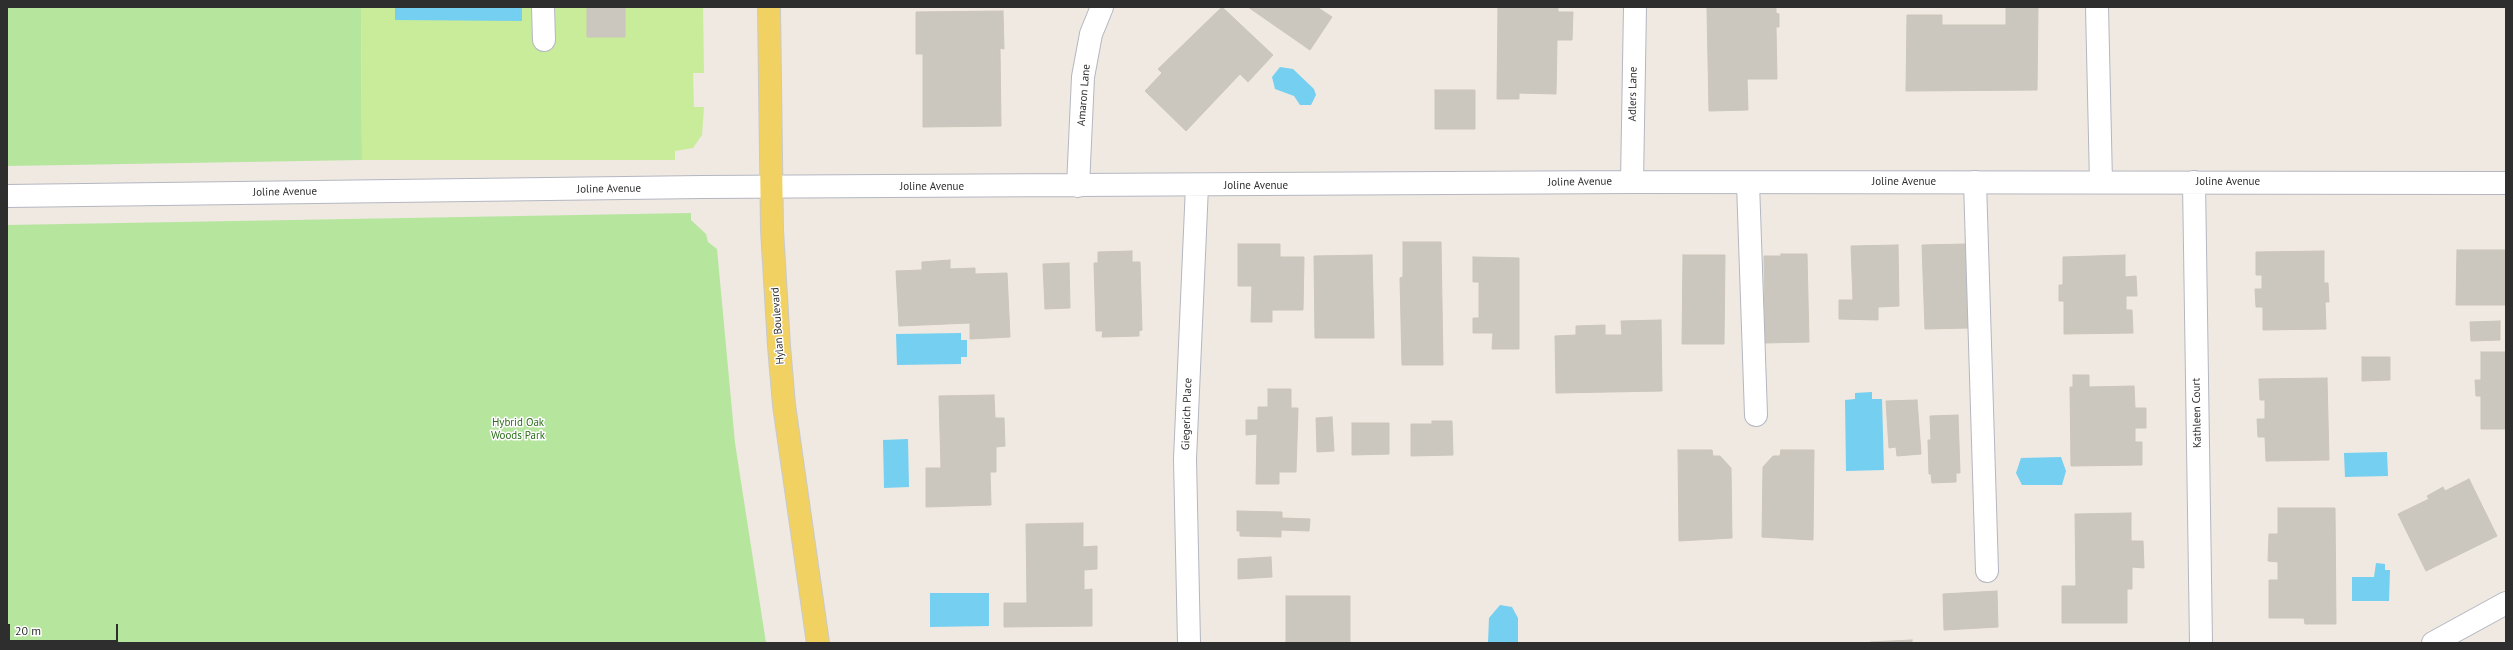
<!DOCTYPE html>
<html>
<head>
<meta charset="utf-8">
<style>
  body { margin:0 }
  #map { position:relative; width:2513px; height:650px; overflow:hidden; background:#efe9e1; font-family:"PT Sans",sans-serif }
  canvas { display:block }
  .frame { position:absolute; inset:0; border:8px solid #2e2e2e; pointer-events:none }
  .scale { position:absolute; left:8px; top:624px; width:110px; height:18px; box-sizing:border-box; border:2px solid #2e2e2e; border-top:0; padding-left:5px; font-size:12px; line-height:14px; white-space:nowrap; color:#2e2e2e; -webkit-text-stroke:3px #fff; paint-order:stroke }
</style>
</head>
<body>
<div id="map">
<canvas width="2513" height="650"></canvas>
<div class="frame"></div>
<div class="scale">20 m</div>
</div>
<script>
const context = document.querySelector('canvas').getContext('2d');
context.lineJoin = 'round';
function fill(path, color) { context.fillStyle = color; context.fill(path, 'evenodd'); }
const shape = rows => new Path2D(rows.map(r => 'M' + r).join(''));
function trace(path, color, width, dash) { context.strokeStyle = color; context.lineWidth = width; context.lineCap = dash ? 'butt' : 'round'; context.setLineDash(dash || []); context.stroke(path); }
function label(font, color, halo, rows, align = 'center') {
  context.font = font + ' "PT Sans",sans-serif'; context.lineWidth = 3; context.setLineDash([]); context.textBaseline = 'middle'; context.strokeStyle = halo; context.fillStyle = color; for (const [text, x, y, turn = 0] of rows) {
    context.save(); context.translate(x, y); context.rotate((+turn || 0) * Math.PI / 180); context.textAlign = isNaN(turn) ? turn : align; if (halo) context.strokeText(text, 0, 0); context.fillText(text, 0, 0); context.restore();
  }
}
fill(shape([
  [7,7,361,7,362,160,7,166],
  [691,213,691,220,706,234,708,242,717,249,735,443,766,643,7,643,7,225]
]), '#b6e59e');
fill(shape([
  [361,7,703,7,704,73,693,73,694,107,704,107,702,135,693,148,675,151,675,160,362,160]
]), '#c9ec9a');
fill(shape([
  [395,7,522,7,522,21,395,20],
  [1280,67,1293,69,1314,89,1316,95,1311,105,1300,105,1294,96,1275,89,1272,77],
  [961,333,961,340,967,340,967,357,961,357,961,364,897,365,896,334],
  [1872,392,1872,399,1882,399,1884,470,1846,471,1845,400,1855,399,1855,393],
  [908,439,909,487,884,488,883,440],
  [2387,452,2388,476,2345,477,2344,453],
  [2061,457,2066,471,2062,485,2022,485,2016,473,2021,458],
  [2376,563,2385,564,2385,570,2390,570,2389,601,2352,601,2352,577,2374,577],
  [930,593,989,593,989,626,930,627],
  [1500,605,1512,607,1518,618,1518,643,1488,643,1489,618]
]), '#75cff0');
const building = shape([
  [587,7,625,7,625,37,587,37,587,7],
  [1222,7,1273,55,1248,82,1240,74,1186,131,1145,91,1162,73,1158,69,1222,7],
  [1248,7,1317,7,1332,17,1310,50,1248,7],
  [1498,7,1558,7,1558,12,1573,12,1572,40,1557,40,1556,94,1519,93,1519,99,1497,99,1498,7],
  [1707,7,1776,7,1776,13,1779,14,1779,27,1776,27,1777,79,1747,79,1748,110,1709,111,1707,7],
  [2006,7,2038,7,2037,90,1906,91,1907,15,1942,15,1942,25,2006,25,2006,7],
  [1003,11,1004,49,1000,48,1001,126,923,127,923,54,916,54,916,12,1003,11],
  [1435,90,1475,90,1475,129,1435,129,1435,90],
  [1403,242,1441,242,1443,365,1402,365,1400,278,1403,277,1403,242],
  [1238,244,1280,244,1280,257,1304,257,1303,310,1272,310,1272,322,1251,322,1252,286,1238,286,1238,244],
  [1966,244,1969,328,1925,329,1922,245,1966,244],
  [1898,245,1899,306,1878,307,1878,320,1839,319,1839,300,1853,300,1851,246,1898,245],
  [2457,250,2506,250,2506,305,2456,305,2457,250],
  [1132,251,1132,262,1140,262,1142,330,1139,331,1139,336,1102,337,1103,331,1096,331,1094,263,1098,263,1098,252,1132,251],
  [2324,251,2324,283,2328,283,2329,302,2325,302,2326,329,2263,330,2263,307,2256,307,2255,289,2262,289,2262,275,2256,275,2256,252,2324,251],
  [1781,254,1807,254,1809,342,1765,343,1764,256,1781,256,1781,254],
  [1372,255,1374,338,1315,338,1314,256,1372,255],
  [1683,255,1725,255,1724,344,1682,344,1683,255],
  [2125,255,2125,277,2136,276,2137,296,2126,296,2126,310,2132,310,2133,333,2064,334,2064,301,2059,301,2059,285,2063,285,2063,257,2125,255],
  [1473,257,1519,258,1519,349,1492,349,1493,333,1473,333,1473,318,1479,318,1479,282,1473,282,1473,257],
  [950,260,950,269,975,268,975,274,1007,273,1010,337,970,339,970,323,899,326,896,271,922,270,922,262,950,260],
  [1069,263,1070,308,1045,309,1043,264,1069,263],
  [1661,320,1662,391,1556,393,1555,336,1576,335,1576,326,1605,325,1605,335,1622,335,1621,321,1661,320],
  [2500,321,2500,340,2471,341,2470,322,2500,321],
  [2481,352,2506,352,2506,429,2481,429,2481,396,2476,396,2475,380,2481,380,2481,352],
  [2362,357,2390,357,2390,380,2362,381,2362,357],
  [2073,375,2089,375,2089,387,2134,386,2135,408,2146,408,2146,428,2135,428,2135,442,2142,442,2142,465,2071,466,2070,387,2073,387,2073,375],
  [2327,378,2329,460,2266,461,2265,437,2258,437,2257,419,2265,419,2265,400,2260,400,2259,379,2327,378],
  [1268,389,1291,389,1291,408,1298,408,1296,472,1279,472,1279,484,1256,484,1257,434,1246,435,1246,420,1258,420,1258,407,1268,407,1268,389],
  [994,395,995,418,1004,418,1005,446,996,447,996,472,990,472,991,505,926,507,926,468,941,468,939,396,994,395],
  [1917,400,1921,454,1897,456,1896,447,1889,448,1886,401,1917,400],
  [1958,415,1960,473,1956,473,1956,482,1932,483,1931,474,1929,474,1928,440,1931,440,1930,416,1958,415],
  [1332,417,1334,451,1317,452,1316,418,1332,417],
  [1432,421,1452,421,1453,455,1411,456,1411,424,1432,424,1432,421],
  [1352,423,1389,423,1389,454,1352,455,1352,423],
  [1678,450,1712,450,1713,456,1720,456,1731,468,1732,538,1679,541,1678,450],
  [1781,450,1814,450,1813,540,1762,537,1763,467,1773,456,1780,456,1781,450],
  [2469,479,2497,536,2426,571,2398,514,2429,499,2427,496,2443,487,2445,491,2469,479],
  [2278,508,2335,508,2336,624,2305,624,2304,618,2269,618,2269,580,2278,580,2278,562,2268,561,2269,534,2278,534,2278,508],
  [1237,511,1282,512,1282,518,1310,519,1309,531,1281,530,1281,537,1240,536,1240,531,1237,531,1237,511],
  [2131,513,2131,541,2143,541,2144,568,2132,567,2132,589,2127,589,2127,623,2062,623,2062,586,2076,586,2075,514,2131,513],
  [1083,523,1083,547,1097,546,1097,569,1084,570,1084,590,1092,589,1092,626,1004,627,1004,603,1027,603,1026,524,1083,523],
  [1271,557,1272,577,1238,579,1238,559,1271,557],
  [1997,591,1998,627,1944,630,1943,594,1997,591],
  [1286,596,1350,596,1350,643,1286,643,1286,596],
  [1912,640,1912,643,1870,643,1870,642,1912,640]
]);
fill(building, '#cbc7bf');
trace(building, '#cbc5ba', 1);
const service = shape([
  [543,7,544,40],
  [2097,7,2101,182],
  [1975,182,1987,571],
  [1748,183,1756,415]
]);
const minor = shape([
  [1632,182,1635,7],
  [2194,182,2201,643],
  [1078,186,1083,77,1091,34,1102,7],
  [7,196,702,187,1632,182,2506,183],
  [1189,643,1185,459,1197,186],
  [2433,643,2506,603]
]);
const primary = shape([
  [769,7,772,230,779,346,784,405,818,643]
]);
trace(service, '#b4b7c1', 24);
trace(minor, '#b4b7c1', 24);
trace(primary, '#c9c9c9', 24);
trace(service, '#fff', 22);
trace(minor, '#fff', 22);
trace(primary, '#f2d163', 22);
label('11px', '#2e2e2e', '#fff', [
  ["Adlers Lane",1633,94,-89],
  ["Amaron Lane",1084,95,-85],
  ["Joline Avenue",1580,182,-1],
  ["Joline Avenue",1904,182],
  ["Joline Avenue",2228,182],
  ["Joline Avenue",1256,186],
  ["Joline Avenue",932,187],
  ["Joline Avenue",609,189,-1],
  ["Joline Avenue",285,192,-1],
  ["Hylan Boulevard",778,326,-94],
  ["Kathleen Court",2197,413,-91],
  ["Giegerich Place",1187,414,-88]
]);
label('11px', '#2c6e1b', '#fff', [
  ["Hybrid Oak",518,423],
  ["Woods Park",518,436]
]);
</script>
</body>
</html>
